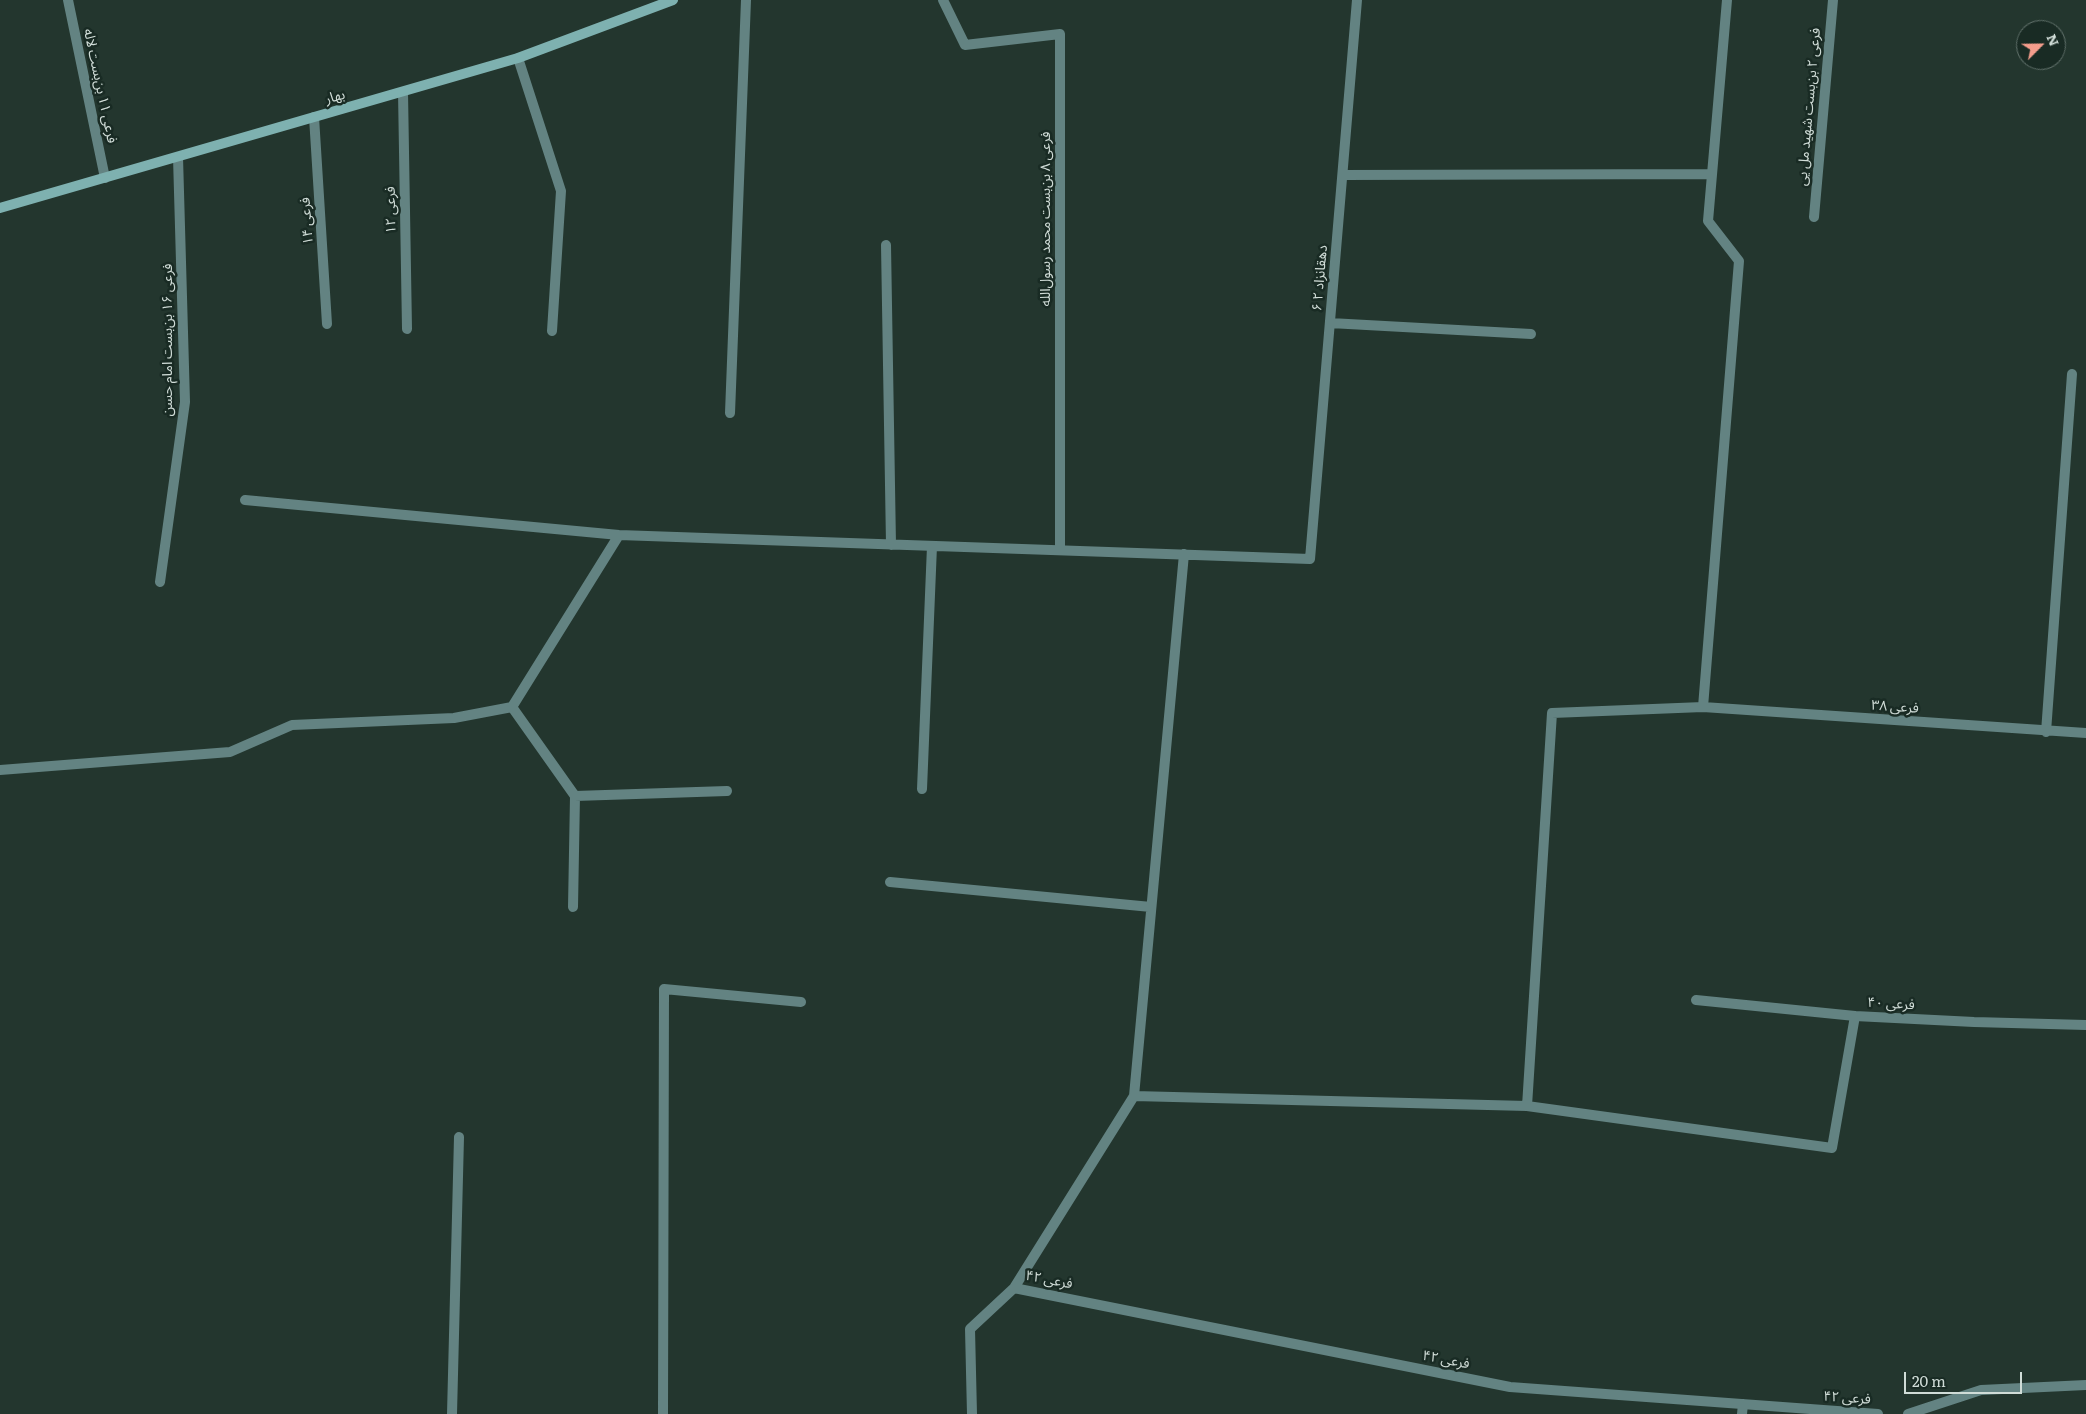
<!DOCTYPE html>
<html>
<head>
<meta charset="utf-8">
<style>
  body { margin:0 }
  #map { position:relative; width:2086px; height:1414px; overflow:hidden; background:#23362e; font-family:Literata,serif }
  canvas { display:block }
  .north { position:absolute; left:2016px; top:20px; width:50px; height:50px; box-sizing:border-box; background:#192b24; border:1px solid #62726c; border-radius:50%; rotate:67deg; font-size:14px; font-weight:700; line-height:20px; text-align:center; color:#d0dcd7 }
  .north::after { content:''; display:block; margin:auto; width:18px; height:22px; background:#f49d8c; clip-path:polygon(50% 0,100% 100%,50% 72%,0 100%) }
  .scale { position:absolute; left:1904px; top:1372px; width:118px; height:22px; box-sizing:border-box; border:2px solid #d0dcd7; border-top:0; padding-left:6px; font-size:15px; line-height:18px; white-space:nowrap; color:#d0dcd7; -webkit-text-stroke:4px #192b24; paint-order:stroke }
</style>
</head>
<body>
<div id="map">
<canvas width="2086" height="1414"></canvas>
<div class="north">N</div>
<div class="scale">20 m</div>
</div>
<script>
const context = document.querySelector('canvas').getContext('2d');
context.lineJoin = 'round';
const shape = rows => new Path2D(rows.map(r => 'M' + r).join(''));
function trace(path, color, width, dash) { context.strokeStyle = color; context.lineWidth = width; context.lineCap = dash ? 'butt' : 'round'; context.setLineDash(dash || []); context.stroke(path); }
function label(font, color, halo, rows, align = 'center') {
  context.font = font + ' Literata,"Noto Sans Arabic",serif'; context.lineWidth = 5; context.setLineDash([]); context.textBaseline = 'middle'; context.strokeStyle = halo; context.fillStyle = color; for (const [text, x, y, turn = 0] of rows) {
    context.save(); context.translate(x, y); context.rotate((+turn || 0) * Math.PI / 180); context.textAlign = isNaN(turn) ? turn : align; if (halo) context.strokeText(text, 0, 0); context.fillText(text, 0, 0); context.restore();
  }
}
trace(shape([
  [68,0,105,178],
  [943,0,965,45,1060,34,1060,550],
  [518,58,561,191,552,331],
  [403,92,407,329],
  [314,117,327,324],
  [1343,175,1712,174],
  [1814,217,1833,0],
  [886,245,891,545],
  [1330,323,1531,334],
  [730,413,746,0],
  [245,500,619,535,1310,559,1357,0],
  [160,582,185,402,178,157],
  [512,707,575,796,573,907],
  [1703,707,1739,261,1708,221,1727,0],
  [2046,732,2072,374],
  [0,770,230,752,292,725,454,718,512,707,619,535],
  [922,789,932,546],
  [575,796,727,791],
  [890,882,1151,907],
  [1696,1000,1855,1016,1974,1022,2086,1025],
  [1134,1096,1527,1106,1832,1148,1855,1016],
  [1527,1106,1552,713,1703,707,2086,733],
  [1014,1288,1510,1387,1878,1414],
  [452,1414,459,1137],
  [663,1414,664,989,801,1002],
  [972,1414,970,1329,1014,1288,1134,1096,1184,554],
  [1742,1414,1743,1404],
  [1908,1414,1981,1390,2086,1385]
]), '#638382', 10);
trace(shape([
  [0,208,518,58,673,0]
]), '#7eb1b0', 10);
label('14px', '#d0dcd7', '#192b24', [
  ["فرعی ۱۱ بن‌بست لاله",100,86,78],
  ["بهار",335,97,-16],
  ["فرعی ۲ بن‌بست شهید مل یی",1809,107,-85],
  ["فرعی ۱۲",391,210,-91],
  ["فرعی ۸ بن‌بست محمد رسول‌الله",1046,219,-90],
  ["فرعی ۱۴",307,221,-94],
  ["۶ دهقانزاد ۲",1320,278,-85],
  ["فرعی ۱۶ بن‌بست امام حسن",168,340,-90],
  ["فرعی ۳۸",1895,707,4],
  ["فرعی ۴۰",1891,1004,3],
  ["فرعی ۴۲",1049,1280,11],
  ["فرعی ۴۲",1446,1360,11],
  ["فرعی ۴۲",1847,1398,4]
]);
</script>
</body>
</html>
